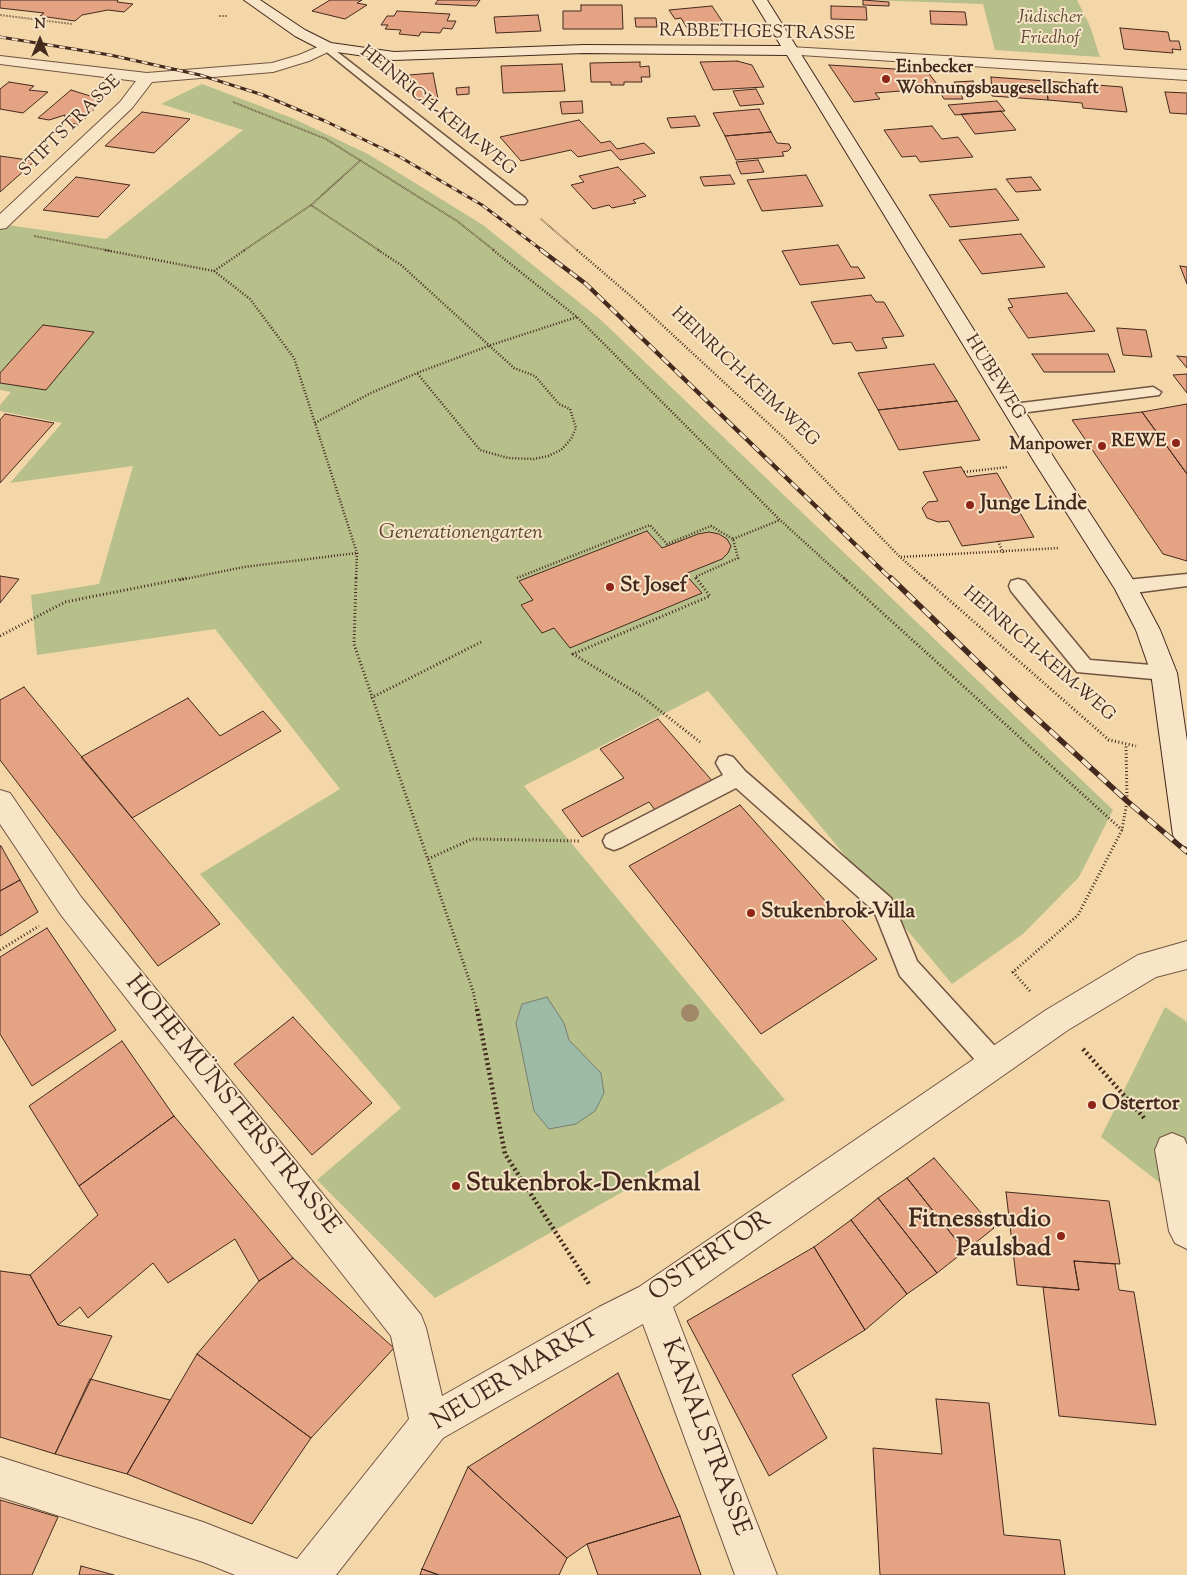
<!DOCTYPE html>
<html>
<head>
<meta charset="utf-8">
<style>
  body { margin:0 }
  #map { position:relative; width:1187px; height:1575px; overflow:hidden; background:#f4d7a9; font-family:"Sorts Mill Goudy",serif }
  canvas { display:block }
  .north { position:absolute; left:15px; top:15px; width:50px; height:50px; -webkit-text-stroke:4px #f8e5c7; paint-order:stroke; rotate:0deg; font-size:14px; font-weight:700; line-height:20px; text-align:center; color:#44291e }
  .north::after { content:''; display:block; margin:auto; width:18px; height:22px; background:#44291e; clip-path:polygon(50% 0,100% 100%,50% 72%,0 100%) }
</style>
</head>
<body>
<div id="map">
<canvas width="1187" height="1575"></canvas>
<div class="north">N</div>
</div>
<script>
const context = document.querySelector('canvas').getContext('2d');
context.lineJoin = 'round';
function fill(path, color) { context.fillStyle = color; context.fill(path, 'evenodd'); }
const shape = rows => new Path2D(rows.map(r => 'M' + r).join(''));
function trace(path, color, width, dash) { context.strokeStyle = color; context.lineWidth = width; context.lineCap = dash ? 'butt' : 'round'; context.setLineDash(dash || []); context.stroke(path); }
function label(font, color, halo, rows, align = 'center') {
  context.font = font + ' "Sorts Mill Goudy",serif'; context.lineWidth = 4; context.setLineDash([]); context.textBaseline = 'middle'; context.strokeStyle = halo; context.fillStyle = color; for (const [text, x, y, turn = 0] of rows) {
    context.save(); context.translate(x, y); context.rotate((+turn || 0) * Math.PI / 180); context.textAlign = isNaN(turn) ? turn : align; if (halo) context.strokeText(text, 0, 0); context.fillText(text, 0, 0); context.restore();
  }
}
fill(shape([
  [869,0,1077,0,1090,26,1100,57,995,50,983,4],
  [202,84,292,118,368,154,483,225,601,320,1113,810,1079,877,1023,934,952,984,708,691,524,786,785,1100,435,1298,317,1180,401,1108,200,874,340,789,215,629,37,655,31,595,99,584,133,466,10,483,62,423,0,411,0,405,11,392,0,390,0,224,106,239,243,130,161,104],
  [1165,1007,1187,1022,1187,1204,1101,1137]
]), '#b7bf8b');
const water = shape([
  [547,997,564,1023,569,1040,601,1073,604,1093,595,1111,576,1124,549,1129,534,1111,516,1023,522,1004,547,997]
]);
fill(water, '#9cbaa6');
trace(water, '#798070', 1);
const building = shape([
  [0,0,118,0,117,2,133,4,124,12,108,10,82,15,75,21,40,16,44,13,0,8,0,0],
  [330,0,362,0,357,3,367,5,345,19,312,11,330,0],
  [438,0,480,0,476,6,435,4,438,0],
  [863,0,889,2,889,6,863,5,863,0],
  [581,5,622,5,623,29,563,29,563,11,581,11,581,5],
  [712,6,724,24,719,28,687,28,681,18,675,19,669,10,712,6],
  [831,6,866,7,867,20,831,19,831,6],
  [397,11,450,14,447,21,456,21,452,29,443,28,440,33,421,32,419,36,399,34,401,30,385,29,388,25,381,25,387,16,394,16,397,11],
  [930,11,965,12,967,25,931,24,930,11],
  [538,15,541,31,496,33,494,17,538,15],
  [635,18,656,18,657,27,636,27,635,18],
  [1120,28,1168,32,1170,41,1179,41,1181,50,1172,49,1173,53,1124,49,1120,28],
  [737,61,752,65,764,87,713,90,700,62,737,61],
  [640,62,640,67,649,66,650,77,641,77,642,82,624,82,624,85,611,85,611,82,591,82,590,63,640,62],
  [562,64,565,91,503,93,501,66,562,64],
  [829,65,927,71,940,88,875,93,880,99,854,102,829,65],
  [433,73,438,99,415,101,409,75,433,73],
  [991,77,1046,81,1048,100,992,96,991,77],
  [973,81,978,91,959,91,954,82,973,81],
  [1046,81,1122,87,1127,112,1083,108,1082,103,1048,100,1046,81],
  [9,82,34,86,29,90,48,92,23,113,0,109,0,89,9,82],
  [469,87,469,94,457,95,456,88,469,87],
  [958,88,963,99,944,99,938,89,958,88],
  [756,89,764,104,740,106,733,91,756,89],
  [71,90,103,100,79,125,64,121,65,115,49,120,38,118,71,90],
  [1165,92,1187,93,1187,114,1170,113,1165,92],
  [582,101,583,113,562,114,560,102,582,101],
  [997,101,1005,111,955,115,948,105,997,101],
  [759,109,771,132,725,136,713,113,759,109],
  [1001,111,1016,130,975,134,961,114,1001,111],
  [142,112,190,119,154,153,105,146,142,112],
  [695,116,700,126,671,128,667,118,695,116],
  [579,120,601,143,610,141,617,149,644,143,655,153,620,160,611,150,578,157,571,150,521,161,500,137,579,120],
  [932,126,942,139,958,137,973,157,920,162,916,156,902,157,884,130,932,126],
  [771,132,777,143,789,144,791,148,788,151,782,152,784,156,736,160,725,136,771,132],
  [0,156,35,161,0,192,0,156],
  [758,160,764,172,741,174,736,162,758,160],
  [618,167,646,196,633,200,636,203,612,208,609,205,593,209,571,185,584,182,579,176,618,167],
  [730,175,735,184,704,186,700,177,730,175],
  [806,175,823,206,762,211,747,180,806,175],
  [76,177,130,185,98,217,43,210,76,177],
  [1031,177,1041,190,1016,192,1006,179,1031,177],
  [996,189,1019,220,950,227,929,195,996,189],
  [1021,234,1045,267,982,274,959,240,1021,234],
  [838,245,851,267,858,267,865,278,800,285,782,251,838,245],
  [1180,266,1187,267,1187,284,1180,266],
  [1067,293,1095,331,1028,338,1008,308,1013,307,1008,299,1067,293],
  [871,295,876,302,884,302,904,336,882,338,887,348,856,351,851,342,833,344,811,302,871,295],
  [43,325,94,332,46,390,0,383,0,373,43,325],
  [1117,328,1146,330,1152,357,1123,355,1117,328],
  [1032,354,1108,354,1115,372,1044,372,1032,354],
  [1177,356,1187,357,1187,368,1177,356],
  [934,364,957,401,878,410,858,373,934,364],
  [1187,374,1187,393,1173,375,1187,374],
  [957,401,980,440,899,450,878,410,957,401],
  [1187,404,1187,474,1142,412,1187,404],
  [1142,412,1187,474,1187,561,1163,554,1072,420,1142,412],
  [5,414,54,423,0,483,0,420,5,414],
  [961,467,967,477,997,473,1034,537,962,546,949,521,938,522,927,518,922,508,928,502,938,501,923,472,961,467],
  [647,531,662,548,698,534,709,532,719,534,727,539,731,546,728,553,722,559,685,574,702,593,570,648,554,628,542,633,521,605,533,600,519,581,647,531],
  [0,576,19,579,0,603,0,576],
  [24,687,220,924,158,966,0,760,0,700,24,687],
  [188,698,220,736,263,711,281,731,132,818,81,757,188,698],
  [658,719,715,784,658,814,649,802,582,837,562,810,624,778,600,749,658,719],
  [740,805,877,959,761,1034,629,866,740,805],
  [1,846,20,880,0,891,0,846,1,846],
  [20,880,38,912,0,936,0,891,20,880],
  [47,928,116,1030,32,1086,0,1034,0,957,47,928],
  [293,1017,372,1103,312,1155,234,1064,293,1017],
  [122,1041,174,1116,79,1186,29,1106,122,1041],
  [174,1116,293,1258,259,1281,235,1239,168,1283,153,1263,88,1318,80,1307,58,1325,30,1275,98,1215,79,1186,174,1116],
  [934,1158,994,1228,965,1251,907,1178,934,1158],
  [907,1178,965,1251,937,1273,878,1198,907,1178],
  [1006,1192,1109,1201,1120,1264,1074,1261,1079,1290,1017,1285,1006,1192],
  [878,1198,937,1273,907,1294,851,1220,878,1198],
  [851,1220,907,1294,865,1330,814,1247,851,1220],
  [814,1247,865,1330,792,1375,827,1438,769,1476,687,1321,814,1247],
  [293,1258,394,1348,311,1438,197,1354,259,1281,293,1258],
  [1074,1261,1115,1264,1119,1290,1134,1292,1156,1425,1059,1416,1043,1287,1079,1290,1074,1261],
  [0,1271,30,1275,58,1325,112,1336,55,1454,0,1437,0,1271],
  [197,1354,311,1438,252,1524,127,1474,197,1354],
  [618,1373,680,1516,587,1544,567,1558,468,1467,618,1373],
  [90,1379,170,1400,127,1474,55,1454,90,1379],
  [936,1399,989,1403,1004,1535,1060,1540,1065,1575,880,1575,873,1448,942,1454,936,1399],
  [468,1467,567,1558,559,1575,439,1575,422,1569,468,1467],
  [0,1500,58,1517,32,1575,0,1575,0,1500],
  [680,1516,701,1575,598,1575,587,1544,680,1516],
  [81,1566,114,1575,79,1575,81,1566],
  [422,1569,439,1575,420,1575,422,1569]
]);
fill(building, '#e4a483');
trace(building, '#44291e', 1);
const lane = shape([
  [327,44,525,198,527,201,525,204,515,204,323,49,321,47,327,44],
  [1153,387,1161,392,1159,395,1013,414,1007,413,1005,409,1007,405,1013,404,1153,387],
  [1187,574,1187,586,1126,594,1119,592,1117,587,1119,582,1126,580,1187,574],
  [1018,579,1025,581,1090,660,1164,666,1171,668,1174,673,1171,678,1164,680,1077,672,1011,591,1009,586,1011,581,1018,579],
  [726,755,733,757,745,771,891,898,917,961,1003,1055,1006,1063,1003,1071,994,1075,985,1071,900,976,874,911,736,788,622,847,614,850,606,847,603,841,606,835,723,775,716,763,719,757,726,755]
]);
const street = shape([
  [327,43,332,44,334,47,332,50,309,61,273,72,152,82,132,108,6,228,0,229,0,214,120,102,136,81,0,64,0,56,147,73,272,63,299,55,327,43],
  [790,47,1187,70,1187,80,785,54,783,51,785,48,790,47],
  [0,790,10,793,81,897,421,1315,426,1328,442,1396,599,1307,639,1287,1046,1010,1138,955,1187,941,1187,969,1156,977,1068,1030,673,1307,777,1575,735,1575,643,1324,443,1438,336,1575,235,1575,203,1562,0,1497,0,1457,203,1522,297,1559,409,1419,391,1336,61,915,0,824,0,790],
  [1172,1133,1184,1138,1187,1145,1187,1249,1175,1243,1169,1231,1155,1150,1160,1138,1172,1133]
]);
const secondary = shape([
  [244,0,260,0,305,30,331,43,394,52,584,45,781,46,753,0,767,0,1056,461,1134,581,1160,630,1177,673,1187,741,1187,847,1177,843,1173,835,1151,673,1136,630,1115,589,1035,463,787,55,584,53,394,60,322,50,295,36,244,0]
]);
trace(lane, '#705441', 3);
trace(street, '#705441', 2);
trace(secondary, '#44291e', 2);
trace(shape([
  [0,15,72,24],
  [219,16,227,16],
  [233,102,326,139,457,221,495,251],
  [311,205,380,251],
  [541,219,578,251],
  [34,236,111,251],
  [243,251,311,205,361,160]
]), '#44291e', 2, [0.5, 1]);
trace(shape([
  [105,250,214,271,250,299,294,358,357,553,356,580],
  [378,250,401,265,514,368,535,376,559,404,570,409,576,428,571,439,561,450,548,456,534,459,508,458,480,450,417,373],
  [493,250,577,317,780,520,846,580],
  [577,250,633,298,783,437,900,557,926,580],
  [214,271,245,250],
  [315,423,371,393,417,373,491,345,577,317],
  [964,472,1008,467],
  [733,539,780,520],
  [998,541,1004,554],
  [901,557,1059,548],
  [517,578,650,525,667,544,711,526,733,539,738,558,695,577,697,580],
  [180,580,244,567,357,553]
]), '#44291e', 2.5, [1, 2]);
trace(shape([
  [356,578,354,644,473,991,477,1010],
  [696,578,710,596,573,654,640,695,700,742],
  [844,578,1122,830],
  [924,578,1109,740,1136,746],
  [0,636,65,602,186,578],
  [371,698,483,641],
  [428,859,472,839,581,841],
  [0,950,39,926],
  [1030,991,1013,972,1078,915,1122,830,1127,801,1126,744]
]), '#44291e', 3, [1, 2.5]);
trace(shape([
  [477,1009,505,1154,589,1284],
  [1083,1049,1145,1119]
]), '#44291e', 4.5, [2, 3]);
fill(lane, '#f8e5c7');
fill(street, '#f8e5c7');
fill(secondary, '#f8e5c7');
const railFar2 = shape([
  [0,37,110,55,200,75,263,95,325,121,400,157,482,205,543,251]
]);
const railFar1 = shape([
  [541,250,586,284,892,580]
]);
const rail = shape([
  [891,578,1021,704,1127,801,1187,852]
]);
trace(railFar2, '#44291e', 3);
trace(railFar1, '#44291e', 4.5);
trace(rail, '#44291e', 5.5);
trace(railFar2, '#f8e5c7', 2, [6]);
trace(railFar1, '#f8e5c7', 3, [9]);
trace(rail, '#f8e5c7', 4, [11]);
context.fillStyle = '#a08869';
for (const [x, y] of [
  [690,1013]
]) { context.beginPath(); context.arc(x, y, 9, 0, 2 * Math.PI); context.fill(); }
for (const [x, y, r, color] of [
  [886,79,5,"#8f2418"],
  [1176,443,5,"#8f2418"],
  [1102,446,5,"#8f2418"],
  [970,505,5,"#8f2418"],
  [610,587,5,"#8f2418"],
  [751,913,5,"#8f2418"],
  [1092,1105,5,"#8f2418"],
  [456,1186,5,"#8f2418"],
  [1061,1236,5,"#8f2418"]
]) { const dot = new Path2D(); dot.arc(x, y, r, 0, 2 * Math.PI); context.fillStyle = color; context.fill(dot); trace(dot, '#f8e5c7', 2); }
label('italic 18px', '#5b4734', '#f8e5c7', [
  ["Jüdischer",1050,19],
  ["Friedhof",1050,40]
]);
label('18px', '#44291e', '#f8e5c7', [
  ["RABBETHGESTRASSE",757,34,1],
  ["HEINRICH-KEIM-WEG",437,112,39],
  ["STIFTSTRASSE",71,127,-45],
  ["HEINRICH-KEIM-WEG",744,378,43],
  ["HUBEWEG",994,378,58],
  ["HEINRICH-KEIM-WEG",1038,655,41]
]);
label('bold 18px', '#44291e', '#f8e5c7', [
  ["Einbecker",896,69,"left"],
  ["Wohnungsbaugesellschaft",896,90,"left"],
  ["REWE",1166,443],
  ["Manpower",1092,446]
], 'right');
label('bold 21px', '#44291e', '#f8e5c7', [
  ["Junge Linde",980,505],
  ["St Josef",620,587],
  ["Stukenbrok-Villa",761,913],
  ["Ostertor",1102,1105]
], 'left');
label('italic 21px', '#5b4734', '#f8e5c7', [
  ["Generationengarten",461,534]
]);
label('25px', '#44291e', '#f8e5c7', [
  ["HOHE MÜNSTERSTRASSE",231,1106,51],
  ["OSTERTOR",711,1258,-34],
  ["NEUER MARKT",516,1377,-31],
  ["KANALSTRASSE",704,1438,69]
]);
label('bold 25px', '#44291e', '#f8e5c7', [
  ["Stukenbrok-Denkmal",466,1186],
  ["Fitnessstudio",1051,1222,"right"],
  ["Paulsbad",1051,1251,"right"]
], 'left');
</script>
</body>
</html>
